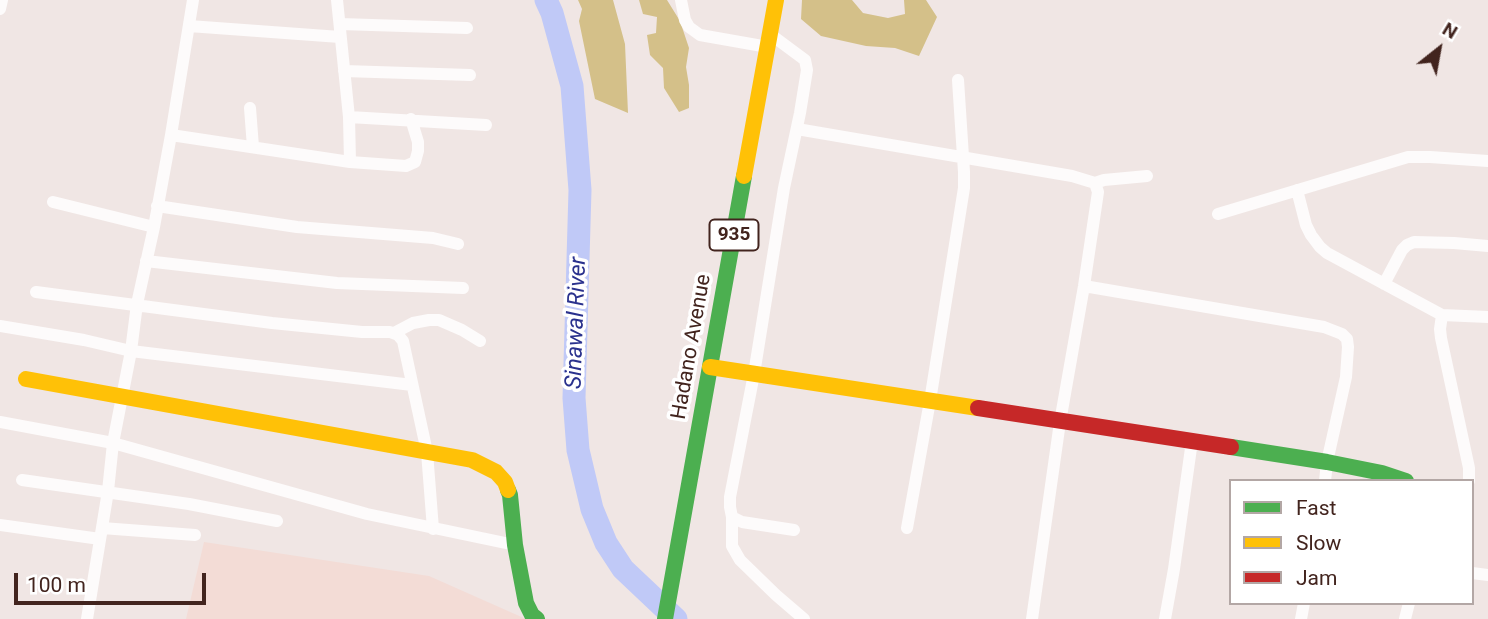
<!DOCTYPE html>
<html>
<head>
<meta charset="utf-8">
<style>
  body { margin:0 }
  #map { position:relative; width:1488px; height:619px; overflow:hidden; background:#f0e6e4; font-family:Roboto,sans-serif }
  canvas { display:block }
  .legend { position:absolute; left:1229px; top:479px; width:245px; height:126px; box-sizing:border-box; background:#fff; border:2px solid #b3a7a5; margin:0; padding:9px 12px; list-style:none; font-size:21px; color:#42241e }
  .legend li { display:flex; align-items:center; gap:14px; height:35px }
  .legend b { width:35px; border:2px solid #b3a7a5 }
  .north { position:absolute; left:1404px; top:14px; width:70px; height:70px; -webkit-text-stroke:5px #fff; paint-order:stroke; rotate:31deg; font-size:19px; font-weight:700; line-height:28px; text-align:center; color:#42241e }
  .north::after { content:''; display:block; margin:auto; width:24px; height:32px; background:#42241e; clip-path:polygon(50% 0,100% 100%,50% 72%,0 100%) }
  .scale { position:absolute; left:14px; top:573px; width:192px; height:32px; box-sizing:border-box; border:4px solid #42241e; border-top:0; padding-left:9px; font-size:21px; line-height:24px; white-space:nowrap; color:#42241e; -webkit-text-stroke:5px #fff; paint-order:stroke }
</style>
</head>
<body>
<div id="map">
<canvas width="1488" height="619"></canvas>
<ul class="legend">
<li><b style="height:9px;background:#4caf50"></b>Fast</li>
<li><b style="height:9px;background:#ffc107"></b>Slow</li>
<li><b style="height:9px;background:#c62828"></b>Jam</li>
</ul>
<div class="north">N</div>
<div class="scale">100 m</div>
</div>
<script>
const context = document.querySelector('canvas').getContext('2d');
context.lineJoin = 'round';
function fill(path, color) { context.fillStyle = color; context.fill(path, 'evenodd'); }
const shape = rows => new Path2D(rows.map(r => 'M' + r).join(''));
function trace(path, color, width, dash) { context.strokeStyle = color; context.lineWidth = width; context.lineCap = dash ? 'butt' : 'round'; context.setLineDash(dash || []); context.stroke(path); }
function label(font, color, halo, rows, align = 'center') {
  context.font = font + ' Roboto,sans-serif'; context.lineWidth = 7; context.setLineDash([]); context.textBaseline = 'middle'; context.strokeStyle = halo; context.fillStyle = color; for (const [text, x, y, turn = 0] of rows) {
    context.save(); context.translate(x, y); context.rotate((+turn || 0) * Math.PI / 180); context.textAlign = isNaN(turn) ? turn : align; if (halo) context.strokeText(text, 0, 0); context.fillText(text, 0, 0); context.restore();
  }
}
fill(shape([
  [204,542,429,576,526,619,186,619]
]), '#f3dcd6');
fill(shape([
  [578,0,613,0,625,44,628,113,595,99,579,21,582,9],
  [639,0,667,0,680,21,689,48,686,67,689,85,689,108,679,112,664,88,663,68,650,55,647,35,656,33,657,17,643,14],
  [802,0,852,0,863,13,888,18,905,14,904,0,926,0,937,17,919,56,895,48,866,46,821,36,801,19]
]), '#d4c089');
trace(shape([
  [546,0,552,13,572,86,580,190,574,398,578,450,592,509,606,543,623,569,676,619]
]), '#c0c9f7', 23);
trace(shape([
  [337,0,349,117,350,162],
  [681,0,685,20,689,27,700,35,768,47],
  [0,9,2,0],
  [340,24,467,28],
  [189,26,340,37],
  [770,34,805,60,807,70,800,113,784,188,754,374,730,497,730,507,732,517,742,522,794,530],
  [344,71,470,75],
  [250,108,253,147],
  [349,117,486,125],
  [797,129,1072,176,1095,183,1104,180,1147,176],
  [171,135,350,162,406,166,415,162,418,151,418,142,411,119],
  [1297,190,1306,225,1311,235,1320,247,1327,253,1442,315,1488,317],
  [53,202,154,227],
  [157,206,297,227,433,238,458,244],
  [1218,214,1408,157,1430,157,1488,161],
  [146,261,337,283,463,288],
  [1384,284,1402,250,1407,245,1414,242,1454,243,1488,246],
  [1084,286,1324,327,1342,334,1347,339,1348,347,1346,377,1327,462,1325,481],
  [36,292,272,323,362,332,390,332,398,335,403,341,427,452,433,529],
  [1442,315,1440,329,1441,338,1469,468,1469,481],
  [0,326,84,340,131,351,412,385],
  [394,333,413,323,429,320,439,320,462,330,480,341],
  [0,422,113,443,367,514,515,545],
  [22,480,189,504,277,521],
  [732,517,732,546,740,560,776,595,804,619],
  [0,525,100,539],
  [102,528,195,535],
  [907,528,930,401,964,188,964,172,958,80],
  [1472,573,1488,575],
  [87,619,108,491,113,443,131,351,137,304,154,227,171,135,193,0],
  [1032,619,1060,422,1084,286,1098,192,1095,183],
  [1165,619,1174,569,1192,441],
  [1301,619,1304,603],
  [1405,619,1409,603]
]), '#fdfbfb', 12);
trace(shape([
  [1231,447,1327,462,1382,473,1406,481],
  [508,490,510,495,515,545,526,603,532,615,537,619],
  [665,619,744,176]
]), '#4caf50', 16);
trace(shape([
  [744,176,776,0],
  [710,367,978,408],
  [26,379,472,460,496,472,505,482,508,490]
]), '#ffc107', 16);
trace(shape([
  [978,408,1231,447]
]), '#c62828', 16);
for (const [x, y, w] of [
  [734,235,49]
]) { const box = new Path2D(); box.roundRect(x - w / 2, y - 15.5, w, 31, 5); context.fillStyle = '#fff'; context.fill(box); trace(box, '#42241e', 2); }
label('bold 19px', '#42241e', null, [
  ["935",734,235]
]);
label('21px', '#42241e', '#fff', [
  ["Hadano Avenue",692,347,-80]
]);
label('italic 23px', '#2a318d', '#fff', [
  ["Sinawal River",577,323,-88]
]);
</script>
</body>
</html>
